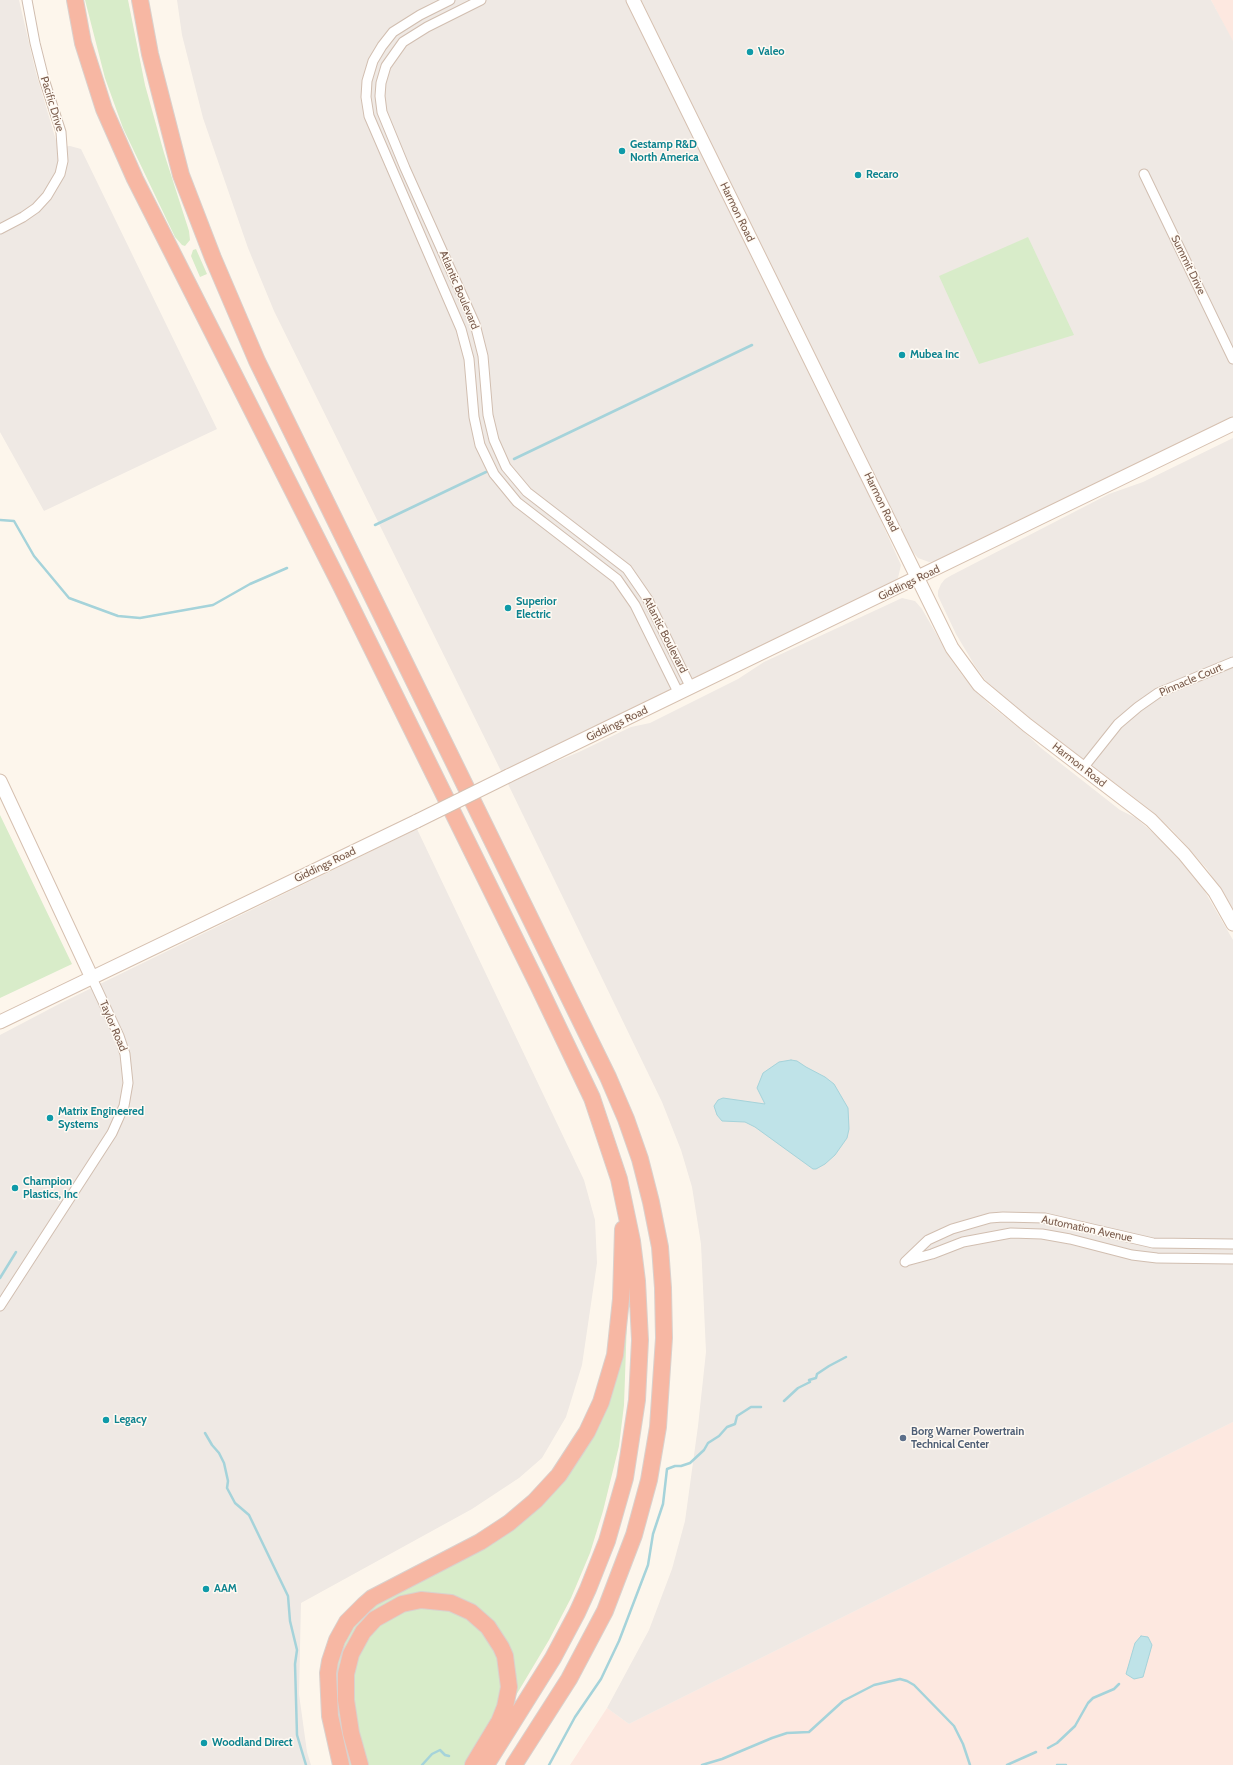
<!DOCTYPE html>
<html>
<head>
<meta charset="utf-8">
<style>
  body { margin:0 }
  canvas { display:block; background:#fdf6ec }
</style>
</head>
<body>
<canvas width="1233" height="1765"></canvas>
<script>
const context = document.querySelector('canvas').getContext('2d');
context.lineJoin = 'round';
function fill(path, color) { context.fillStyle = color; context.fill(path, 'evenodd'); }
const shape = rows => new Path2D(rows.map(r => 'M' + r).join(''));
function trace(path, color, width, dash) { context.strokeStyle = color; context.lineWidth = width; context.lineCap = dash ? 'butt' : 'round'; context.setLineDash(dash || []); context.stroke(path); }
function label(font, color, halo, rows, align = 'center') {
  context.font = font + ' Cabin,sans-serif'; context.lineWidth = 3; context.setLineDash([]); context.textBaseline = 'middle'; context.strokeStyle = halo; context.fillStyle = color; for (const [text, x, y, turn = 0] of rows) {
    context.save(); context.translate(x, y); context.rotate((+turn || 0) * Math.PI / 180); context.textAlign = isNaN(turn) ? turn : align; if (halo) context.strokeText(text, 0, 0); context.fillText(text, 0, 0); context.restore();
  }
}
fill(shape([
  [1211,0,1233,0,1233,41,1232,41],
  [1233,1422,1233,1765,570,1765,607,1708,629,1724]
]), '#fde8e0');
fill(shape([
  [0,0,19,0,36,73,58,147,70,146,81,149,217,429,44,511,0,432],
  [177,0,626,0,852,457,901,565,898,578,893,582,502,773,274,311,248,248,203,118,182,35],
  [640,0,1211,0,1233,41,1233,419,938,561,929,562,918,558,913,552,884,497],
  [1233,438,1233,909,1207,869,1173,831,1149,809,1019,710,986,681,975,666,956,634,938,596,938,591,941,584,945,579,952,575,1109,494,1143,482],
  [902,598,915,601,922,609,950,658,962,675,974,689,990,705,1024,732,1041,748,1120,810,1136,818,1167,845,1186,866,1204,890,1233,940,1233,1422,629,1724,607,1708,649,1630,672,1569,685,1521,698,1426,706,1352,701,1244,692,1187,681,1150,662,1102,507,782,579,752,631,727,650,723,738,679,764,662],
  [417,829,584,1180,595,1220,597,1263,582,1365,566,1417,542,1458,519,1478,472,1509,301,1603,299,1694,307,1752,311,1765,0,1765,0,1035,61,1003]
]), '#efe9e4');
fill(shape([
  [85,0,128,0,145,85,164,153,189,231,190,240,185,246,182,245,175,237,123,128,105,78],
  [1028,237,1074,335,979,364,939,276],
  [196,249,207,274,200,277,191,256,193,250],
  [0,815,72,964,0,998],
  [625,1320,627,1320,624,1405,619,1446,603,1511,590,1553,571,1598,549,1640,515,1697,510,1655,448,1597,361,1625,345,1729,354,1765,345,1765,338,1736,335,1656,360,1613,471,1551,566,1473],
  [417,1607,447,1610,465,1617,480,1630,492,1646,500,1664,501,1683,498,1703,490,1723,464,1765,366,1765,354,1715,354,1667,366,1641,378,1626,395,1614]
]), '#d8ecc9');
const water = shape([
  [791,1060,797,1061,806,1067,825,1077,834,1084,848,1108,849,1129,847,1138,835,1155,825,1164,816,1169,813,1169,755,1127,745,1122,722,1121,717,1115,714,1106,718,1100,723,1098,765,1104,757,1088,763,1073,779,1062,791,1060],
  [1141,1636,1148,1637,1152,1645,1143,1677,1134,1679,1126,1674,1135,1643,1141,1636]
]);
fill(water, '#bfe3e8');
trace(water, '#a5d3da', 1);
trace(shape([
  [514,459,752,345],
  [0,520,14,521,34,556,69,598,118,616,140,618,213,605,250,584,287,568],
  [375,525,486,472],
  [0,1278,16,1252],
  [784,1401,798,1388,810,1382,809,1380,816,1378,817,1374,829,1366,846,1357],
  [205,1433,212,1445,219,1453,224,1463,228,1481,227,1488,235,1503,249,1515,288,1596,290,1621,297,1650,295,1664,297,1735,306,1765],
  [1048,1748,1057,1743,1075,1726,1088,1703,1093,1698,1114,1689,1119,1684],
  [422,1765,432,1754,440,1750,445,1755,449,1756],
  [549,1765,575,1717,601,1679,619,1641,648,1565,653,1534,663,1504,667,1469,675,1466,681,1466,690,1463,704,1450,708,1443,719,1436,727,1427,735,1424,737,1416,751,1407,761,1407],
  [702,1765,722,1759,772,1738,787,1733,809,1732,843,1701,874,1685,900,1679,907,1681,914,1685,954,1726,963,1744,970,1765],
  [1007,1765,1036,1752],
  [1057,1765,1066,1765]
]), '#a5d3da', 2.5);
const street = shape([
  [450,0,420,15,393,32,382,46,373,61,367,81,366,97,369,116,461,329,469,359,474,417,480,445,494,474,517,502,617,579,635,605,679,694],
  [481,0,427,27,403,42,386,66,381,83,380,96,382,112,405,168,475,324,483,356,488,415,494,440,506,467,527,492,627,569,647,598,691,688],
  [1144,174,1233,359],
  [0,229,23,217,36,208,47,196,60,174,63,161,61,132,44,79,35,43,27,0],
  [1083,768,1118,724,1138,707,1158,693,1233,662],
  [906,1261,932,1254,963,1242,1011,1233,1042,1234,1070,1239,1132,1255,1157,1258,1233,1259],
  [905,1262,928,1240,952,1229,990,1218,1003,1217,1045,1218,1153,1243,1233,1244],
  [0,1306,112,1133,124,1106,128,1083,125,1054,119,1036,92,978]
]);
const secondary = shape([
  [633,0,952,648,979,685,1027,725,1151,820,1184,854,1215,892,1233,924],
  [508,776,1233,424],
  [0,781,92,978],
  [0,1022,417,821]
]);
const highway = shape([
  [75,0,83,43,104,109,135,179,341,586,538,985,592,1098,619,1179,632,1241,637,1281,640,1340,637,1400,625,1478,607,1541,588,1589,577,1613,553,1658,486,1765],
  [140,0,150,54,181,175,213,258,257,361,608,1077,626,1119,640,1159,651,1202,660,1247,663,1288,664,1338,658,1427,649,1480,634,1535,605,1611,569,1679,514,1765],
  [341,1765,330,1716,328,1673,330,1661,337,1640,347,1622,364,1605,372,1598,480,1542,509,1523,535,1501,559,1475,587,1432,601,1402,615,1355,621,1299,623,1229],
  [360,1765,351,1733,346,1700,346,1674,351,1654,363,1632,375,1619,402,1604,421,1600,451,1603,471,1612,488,1627,501,1647,505,1656,509,1687,505,1707,499,1722,473,1765]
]);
trace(street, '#d1beb0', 11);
trace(secondary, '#d6c0b0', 15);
trace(highway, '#dad1cd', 18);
trace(street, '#fff', 9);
trace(secondary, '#fff', 13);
trace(highway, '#f7b7a3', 16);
const secondaryBridge = shape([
  [417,821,508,776]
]);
trace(secondaryBridge, '#d6c0b0', 15, []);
trace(secondaryBridge, '#fff', 13);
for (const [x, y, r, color] of [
  [750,52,4,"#0f9aa8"],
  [622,151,4,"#0f9aa8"],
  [858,175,4,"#0f9aa8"],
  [902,355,4,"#0f9aa8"],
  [508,608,4,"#0f9aa8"],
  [50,1118,4,"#0f9aa8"],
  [15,1188,4,"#0f9aa8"],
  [106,1420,4,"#0f9aa8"],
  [903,1438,4,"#5c6f8a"],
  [206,1589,4,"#0f9aa8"],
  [204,1743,4,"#0f9aa8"]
]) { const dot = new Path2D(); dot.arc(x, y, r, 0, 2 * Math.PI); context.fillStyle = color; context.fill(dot); trace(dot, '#fffaf3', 1.5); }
label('bold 11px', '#0d838f', '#fffaf3', [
  ["Valeo",758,52],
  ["Gestamp R&D",630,145],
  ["North America",630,158],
  ["Recaro",866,175],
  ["Mubea Inc",910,355],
  ["Superior",516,602],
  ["Electric",516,615],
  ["Matrix Engineered",58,1112],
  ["Systems",58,1125],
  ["Champion",23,1182],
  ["Plastics, Inc",23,1195],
  ["Legacy",114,1420],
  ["AAM",214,1589],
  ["Woodland Direct",212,1743]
], 'left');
label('11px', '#7a5c4d', '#fffaf3', [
  ["Pacific Drive",52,104,73],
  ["Harmon Road",737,212,64],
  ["Summit Drive",1188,265,64],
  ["Atlantic Boulevard",459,290,67],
  ["Harmon Road",881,502,64],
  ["Giddings Road",909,583,-26],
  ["Atlantic Boulevard",665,635,63],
  ["Pinnacle Court",1191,680,-23],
  ["Giddings Road",617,724,-26],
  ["Harmon Road",1079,765,38],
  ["Giddings Road",325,865,-26],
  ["Taylor Road",113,1026,67],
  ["Automation Avenue",1087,1229,12]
]);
label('bold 11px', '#4e5e75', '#fffaf3', [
  ["Borg Warner Powertrain",911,1432],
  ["Technical Center",911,1445]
], 'left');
</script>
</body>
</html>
